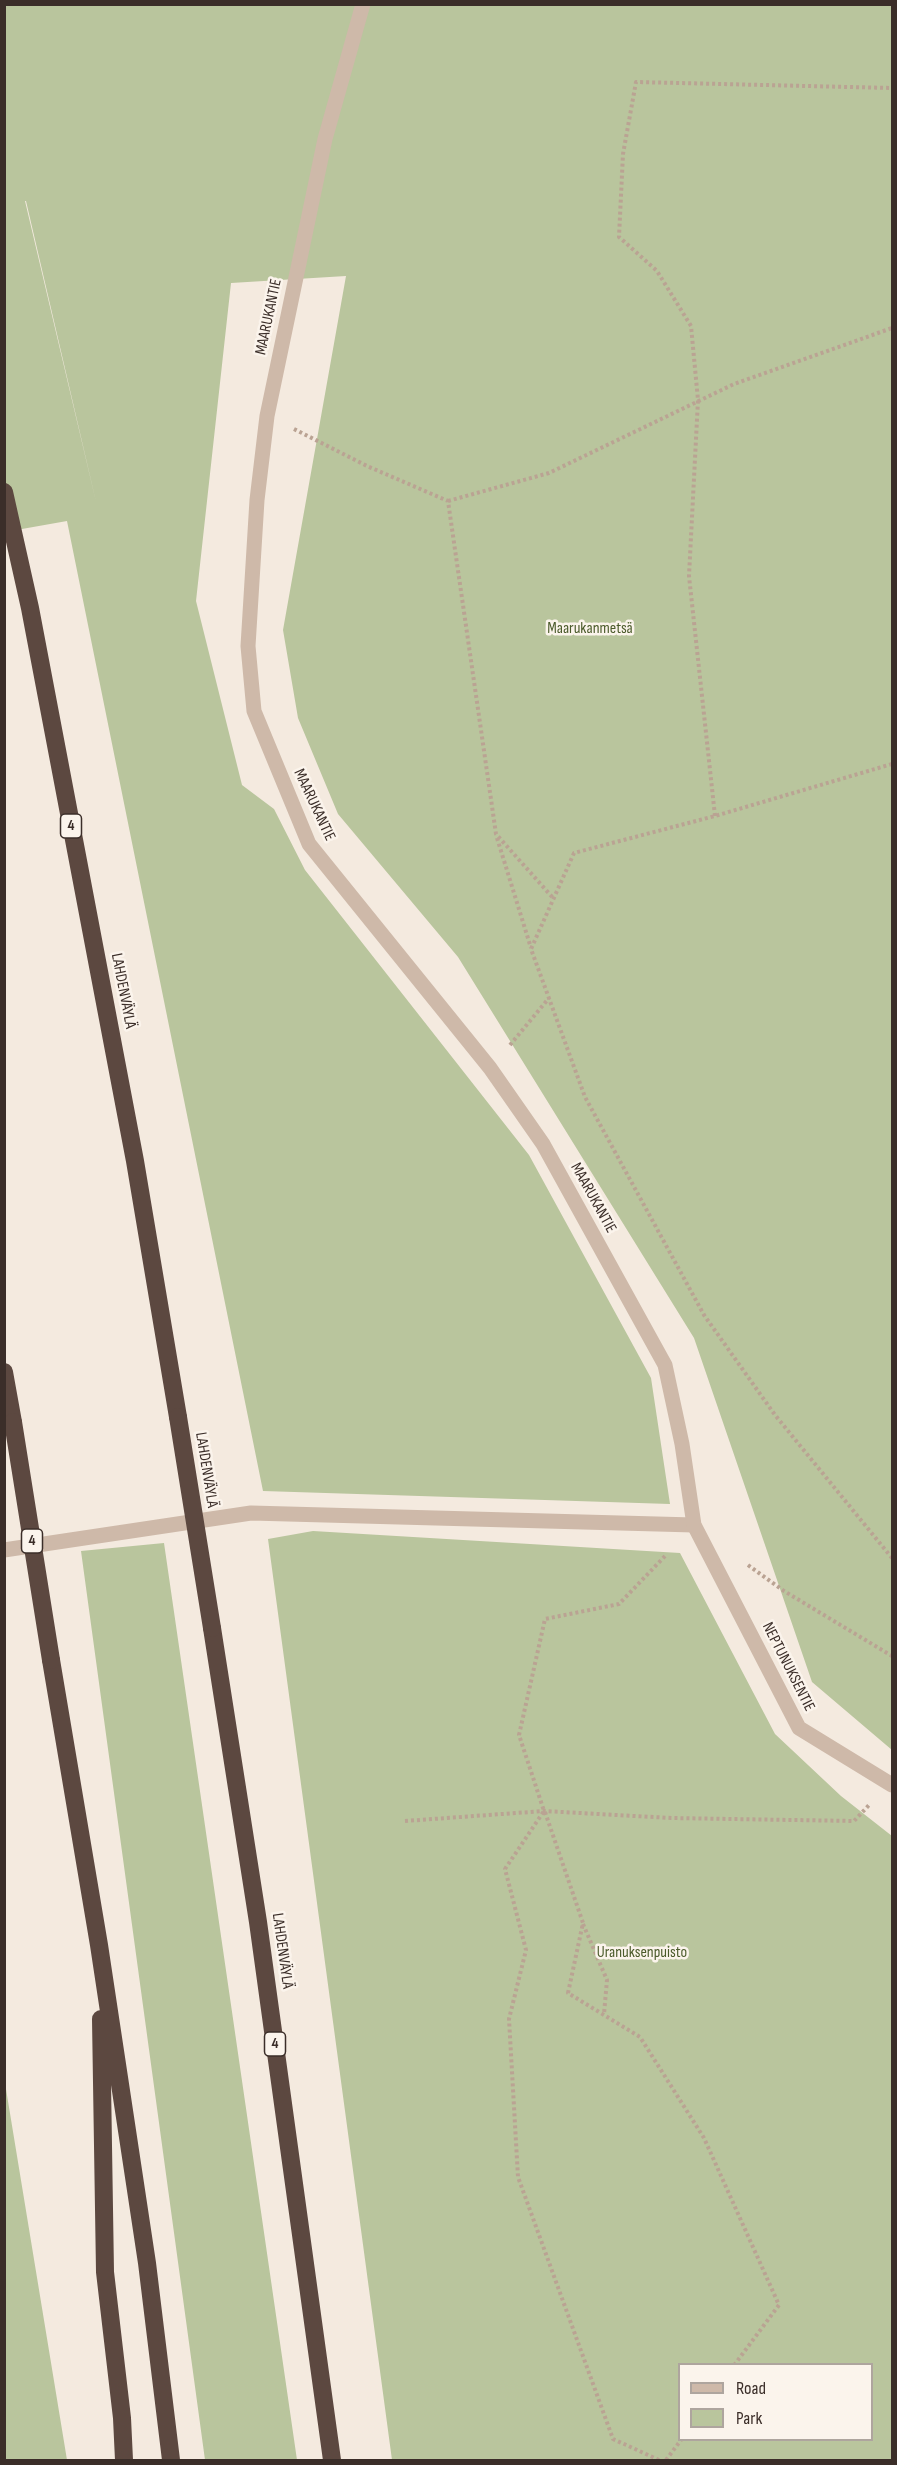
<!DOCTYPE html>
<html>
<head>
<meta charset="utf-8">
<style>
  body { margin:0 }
  #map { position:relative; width:897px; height:2465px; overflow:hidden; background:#f4eadf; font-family:"Sofia Sans Condensed",sans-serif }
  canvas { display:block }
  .frame { position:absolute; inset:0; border:6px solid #3b2e29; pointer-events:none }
  .legend { position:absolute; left:678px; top:2363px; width:195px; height:78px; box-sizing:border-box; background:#fbf4ec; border:2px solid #aea59e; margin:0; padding:8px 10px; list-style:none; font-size:18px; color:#3b2e29 }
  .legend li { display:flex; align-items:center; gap:12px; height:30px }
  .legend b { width:30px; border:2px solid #aea59e }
</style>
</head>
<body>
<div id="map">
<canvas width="897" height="2465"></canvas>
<div class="frame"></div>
<ul class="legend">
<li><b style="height:8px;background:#ceb9a9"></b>Road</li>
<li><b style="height:16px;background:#b9c59d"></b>Park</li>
</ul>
</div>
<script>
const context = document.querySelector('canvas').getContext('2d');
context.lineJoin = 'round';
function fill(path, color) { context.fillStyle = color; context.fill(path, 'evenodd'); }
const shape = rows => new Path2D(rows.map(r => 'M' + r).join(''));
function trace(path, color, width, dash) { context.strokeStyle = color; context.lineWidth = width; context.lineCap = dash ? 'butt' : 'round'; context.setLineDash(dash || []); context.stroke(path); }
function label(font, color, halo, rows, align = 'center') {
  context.font = font + ' "Sofia Sans Condensed",sans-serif'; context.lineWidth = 5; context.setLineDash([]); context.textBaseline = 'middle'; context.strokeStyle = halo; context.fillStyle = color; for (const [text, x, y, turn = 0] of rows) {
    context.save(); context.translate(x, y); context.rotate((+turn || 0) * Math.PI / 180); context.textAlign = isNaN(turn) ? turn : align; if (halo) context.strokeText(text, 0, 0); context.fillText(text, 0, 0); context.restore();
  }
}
fill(shape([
  [5,5,892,5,892,1750,812,1682,694,1338,458,957,338,814,298,718,283,630,346,276,231,283,196,601,242,785,274,809,305,870,529,1155,651,1378,670,1504,263,1491,67,521,5,532],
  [25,201,26,201,97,506],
  [313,1531,680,1553,775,1734,841,1796,892,1836,892,2460,392,2460,268,1539],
  [680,2364,872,2364,872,2440,680,2440],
  [164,1543,297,2460,205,2460,81,1551],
  [4,2083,5,2083,67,2460,5,2460]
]), '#b9c59d');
trace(shape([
  [294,429,367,466,448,501,496,834,554,899],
  [448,501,549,473,734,384,892,328],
  [892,764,715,816,574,853,531,949,585,1097,704,1315,775,1415,892,1558],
  [715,816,689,576,698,400,691,326,657,271,619,237,623,154,636,82,892,88],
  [497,838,531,948],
  [510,1045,549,998],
  [748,1565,784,1591,892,1656],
  [545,1812,583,1923,568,1993,640,2037,704,2138,779,2305,735,2364],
  [405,1821,544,1811,671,1818,854,1821,870,1804],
  [583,1924,607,1980,604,2014],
  [659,2460,613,2439,518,2177,509,2019,526,1950,505,1869,544,1811,519,1735,545,1619,619,1604,667,1554],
  [666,2460,681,2440]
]), '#baa393', 4, [3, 3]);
trace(shape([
  [4,1550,251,1513,694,1525]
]), '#ceb9a9', 15);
trace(shape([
  [363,4,325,139,267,416,257,500,248,646,254,711,309,844,490,1068,543,1144,665,1365,682,1444,694,1525,799,1728,892,1785]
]), '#ceb9a9', 15);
trace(shape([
  [4,492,30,608,135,1161,178,1417],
  [4,1372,13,1422],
  [212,1628,258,1922,332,2460],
  [51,1660,99,1945,147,2263,171,2460],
  [101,2019,105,2272,122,2418,124,2460]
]), '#5c4840', 18);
trace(shape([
  [178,1417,212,1628],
  [13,1422,51,1660]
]), '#5c4840', 18);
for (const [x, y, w] of [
  [71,826,21],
  [32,1541,21],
  [275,2044,21]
]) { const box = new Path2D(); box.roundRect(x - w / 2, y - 12, w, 24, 4.5); context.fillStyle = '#fbf4ec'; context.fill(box); trace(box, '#3b2e29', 1.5); }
label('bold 15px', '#3b2e29', null, [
  ["4",71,826],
  ["4",32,1541],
  ["4",275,2044]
]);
label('16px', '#3b2e29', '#fbf4ec', [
  ["MAARUKANTIE",269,317,-78],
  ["MAARUKANTIE",314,805,65],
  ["LAHDENVÄYLÄ",123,991,79],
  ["MAARUKANTIE",593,1198,61],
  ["LAHDENVÄYLÄ",206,1470,81],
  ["NEPTUNUKSENTIE",788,1667,63],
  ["LAHDENVÄYLÄ",282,1951,82]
]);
label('16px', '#4b5b2b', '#fbf4ec', [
  ["Maarukanmetsä",590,629],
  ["Uranuksenpuisto",642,1953]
]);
</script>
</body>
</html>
